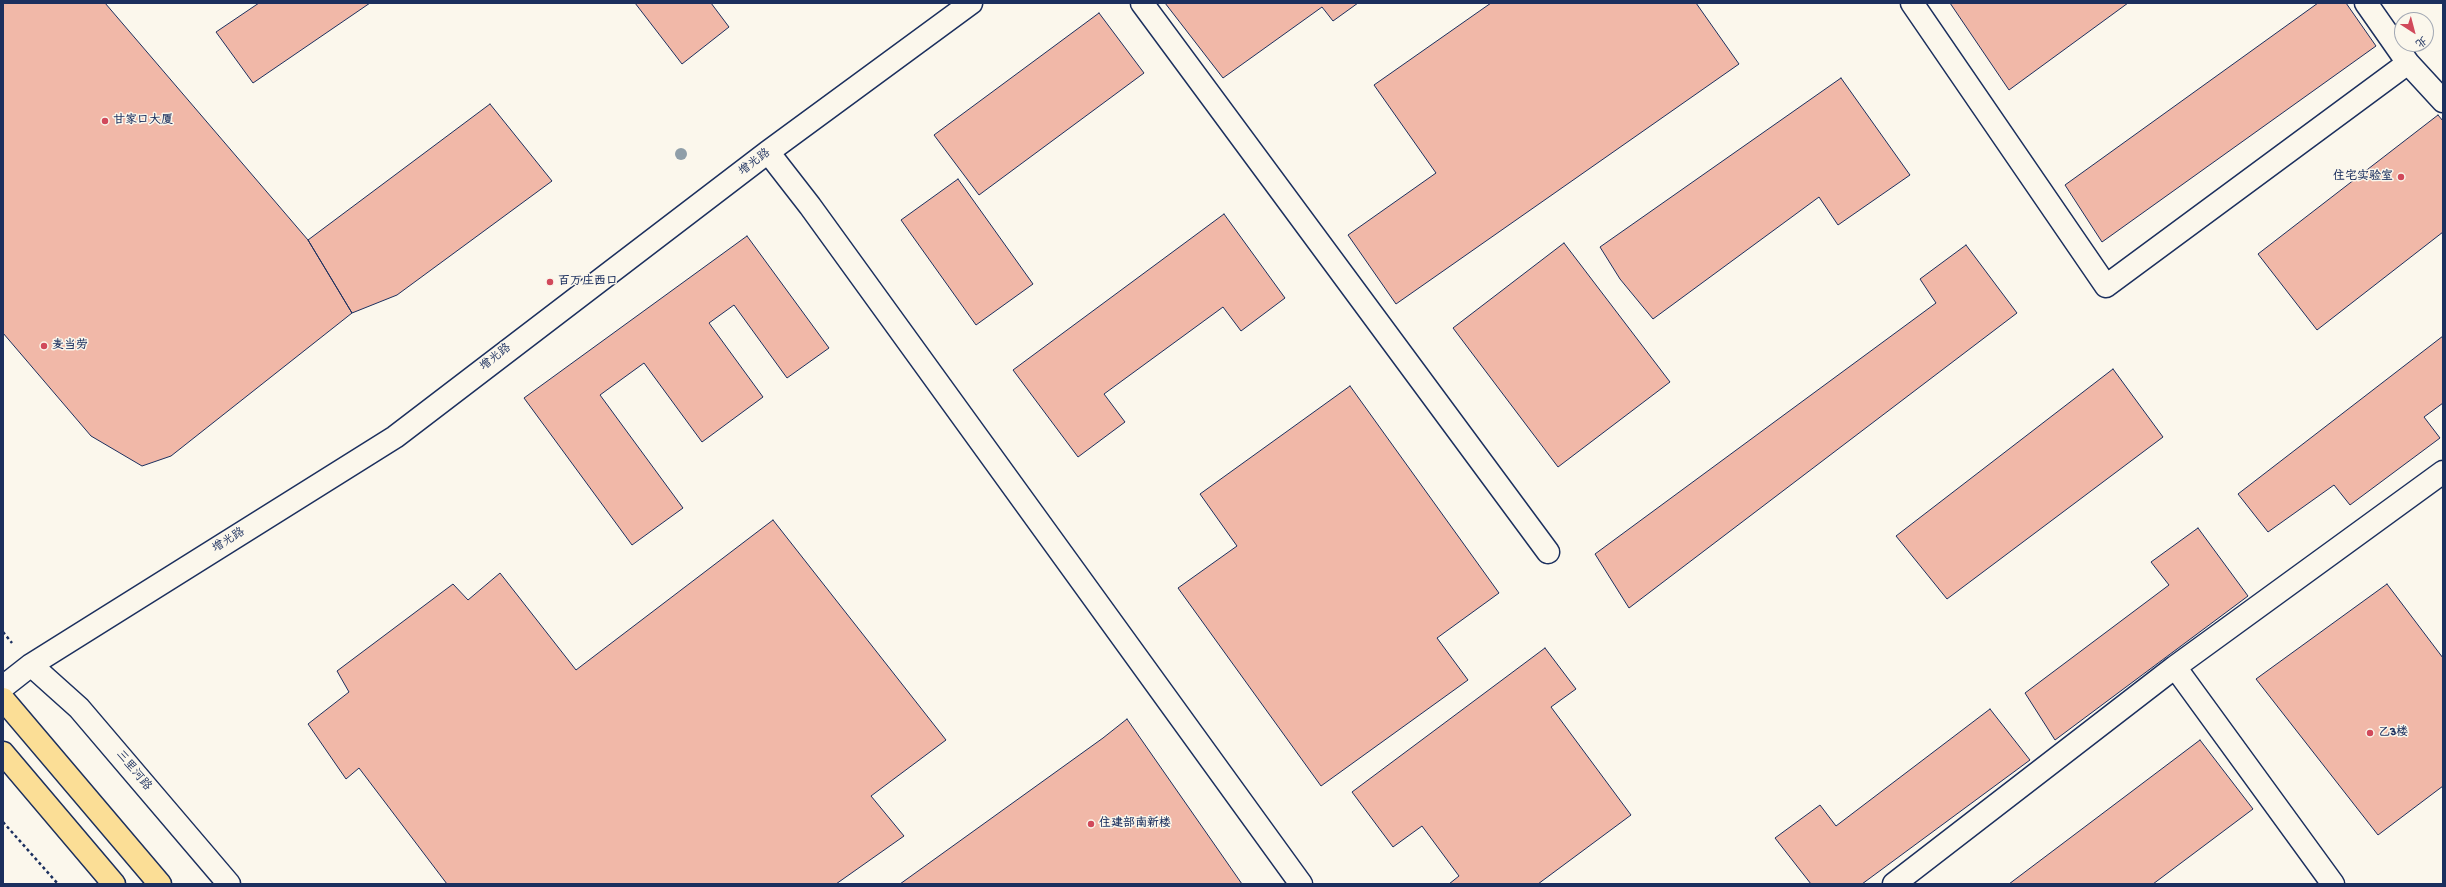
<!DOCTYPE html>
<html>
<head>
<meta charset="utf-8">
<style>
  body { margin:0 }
  #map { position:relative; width:2446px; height:887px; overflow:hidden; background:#fbf7ec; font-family:"Gochi Hand","LXGW WenKai TC",sans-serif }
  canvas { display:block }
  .frame { position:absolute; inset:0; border:4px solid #1b2f5e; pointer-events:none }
  .north { position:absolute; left:2394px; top:12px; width:40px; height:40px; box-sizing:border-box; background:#fbf7ec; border:1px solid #a1a7b3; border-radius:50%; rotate:144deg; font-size:11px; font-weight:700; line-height:16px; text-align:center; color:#1b2f5e }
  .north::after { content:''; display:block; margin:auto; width:14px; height:18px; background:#d1495b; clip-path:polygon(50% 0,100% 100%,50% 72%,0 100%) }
</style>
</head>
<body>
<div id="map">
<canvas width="2446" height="887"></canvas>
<div class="frame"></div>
<div class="north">北</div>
</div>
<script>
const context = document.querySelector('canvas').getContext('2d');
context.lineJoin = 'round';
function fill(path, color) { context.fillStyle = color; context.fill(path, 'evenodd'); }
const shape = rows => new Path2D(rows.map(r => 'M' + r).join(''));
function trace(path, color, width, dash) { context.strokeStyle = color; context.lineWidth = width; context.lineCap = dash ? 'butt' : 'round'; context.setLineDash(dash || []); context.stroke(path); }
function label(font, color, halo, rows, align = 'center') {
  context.font = font + ' "Gochi Hand","LXGW WenKai TC",sans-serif'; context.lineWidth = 3; context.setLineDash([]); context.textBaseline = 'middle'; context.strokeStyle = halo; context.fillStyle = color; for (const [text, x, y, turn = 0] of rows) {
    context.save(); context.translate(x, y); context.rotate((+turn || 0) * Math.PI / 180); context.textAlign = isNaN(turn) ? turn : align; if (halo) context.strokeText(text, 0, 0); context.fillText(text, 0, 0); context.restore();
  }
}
const building = shape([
  [3,3,105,3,308,240,352,313,171,456,142,466,91,436,3,333,3,3],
  [259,3,370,3,253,83,216,32,259,3],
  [635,3,711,3,729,27,682,64,635,3],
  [1165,3,1358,3,1333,21,1322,7,1223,78,1165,3],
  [1491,3,1696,3,1739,64,1396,304,1348,235,1436,173,1374,85,1491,3],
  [1950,3,2128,3,2009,90,1950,3],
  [2318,3,2346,3,2376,46,2102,242,2065,185,2318,3],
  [1099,13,1144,73,979,195,934,135,1099,13],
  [1841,78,1910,175,1838,225,1819,197,1653,319,1620,279,1600,247,1841,78],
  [490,104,552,181,397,295,352,313,308,240,490,104],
  [2438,115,2443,121,2443,232,2317,330,2258,254,2438,115],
  [958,179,1033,284,976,325,901,220,958,179],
  [1224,214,1285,298,1241,331,1223,307,1104,394,1125,422,1078,457,1013,370,1224,214],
  [747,236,829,348,787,378,734,305,709,323,763,397,702,442,644,363,600,395,683,508,632,545,524,398,747,236],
  [1564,243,1670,382,1558,467,1453,328,1564,243],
  [1966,245,2017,313,1629,608,1595,554,1936,303,1920,279,1966,245],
  [2443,336,2443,403,2424,417,2440,438,2350,505,2334,485,2268,532,2238,494,2443,336],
  [2113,369,2163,437,1947,599,1896,536,2113,369],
  [1350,386,1499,593,1437,638,1468,680,1321,786,1178,588,1237,546,1200,494,1350,386],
  [773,520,946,740,871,796,904,836,836,884,447,884,359,768,346,779,308,724,349,692,337,671,453,584,468,600,500,573,576,670,773,520],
  [2198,528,2248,596,2055,740,2025,693,2169,585,2151,562,2198,528],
  [2387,584,2443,658,2443,786,2378,835,2256,679,2387,584],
  [1545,648,1576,689,1551,707,1631,815,1538,884,1449,884,1459,876,1422,826,1393,847,1352,792,1545,648],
  [1990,709,2030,760,1862,884,1811,884,1775,838,1820,805,1836,826,1990,709],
  [1127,719,1242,884,900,884,1103,738,1127,719],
  [2200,740,2253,809,2153,884,2009,884,2200,740]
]);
fill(building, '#f1b8a8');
trace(building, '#1b2f5e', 1);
const minor = shape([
  [1142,3,1548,552],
  [1912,3,2106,286,2408,63],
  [2366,3,2408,63,2443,101],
  [768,152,810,206,1301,884],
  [31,665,79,708,229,884],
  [2175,667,2333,884],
  [3,687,31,665,395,437,768,152,971,3],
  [1894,884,2175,667,2443,472]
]);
const major = shape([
  [3,699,160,884],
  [3,753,114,884]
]);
trace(minor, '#1b2f5e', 25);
trace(major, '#1b2f5e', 25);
trace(shape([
  [3,632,12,643],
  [3,822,58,884]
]), '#1b2f5e', 2.5, [3, 3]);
trace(minor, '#fbf7ec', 22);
trace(major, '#fbde96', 22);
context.fillStyle = '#8f9ea8';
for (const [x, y] of [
  [681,154]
]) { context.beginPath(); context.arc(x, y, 6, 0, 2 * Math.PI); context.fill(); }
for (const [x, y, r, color] of [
  [105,121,4,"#d1495b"],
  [2401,177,4,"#d1495b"],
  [550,282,4,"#d1495b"],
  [44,346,4,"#d1495b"],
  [2370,733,4,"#d1495b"],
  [1091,824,4,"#d1495b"]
]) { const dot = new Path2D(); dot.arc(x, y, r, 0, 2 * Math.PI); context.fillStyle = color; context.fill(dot); trace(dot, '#fbf7ec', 1.5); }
label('bold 12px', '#1b2f5e', '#fbf7ec', [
  ["甘家口大厦",113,121],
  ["住宅实验室",2393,177,"right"],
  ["百万庄西口",558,282],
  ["麦当劳",52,346],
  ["乙3楼",2378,733],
  ["住建部南新楼",1099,824]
], 'left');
label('12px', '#1b2f5e', '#fbf7ec', [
  ["增光路",755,163,-37],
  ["增光路",496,358,-38],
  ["增光路",229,541,-32],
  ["三里河路",133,771,50]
]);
</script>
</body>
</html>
